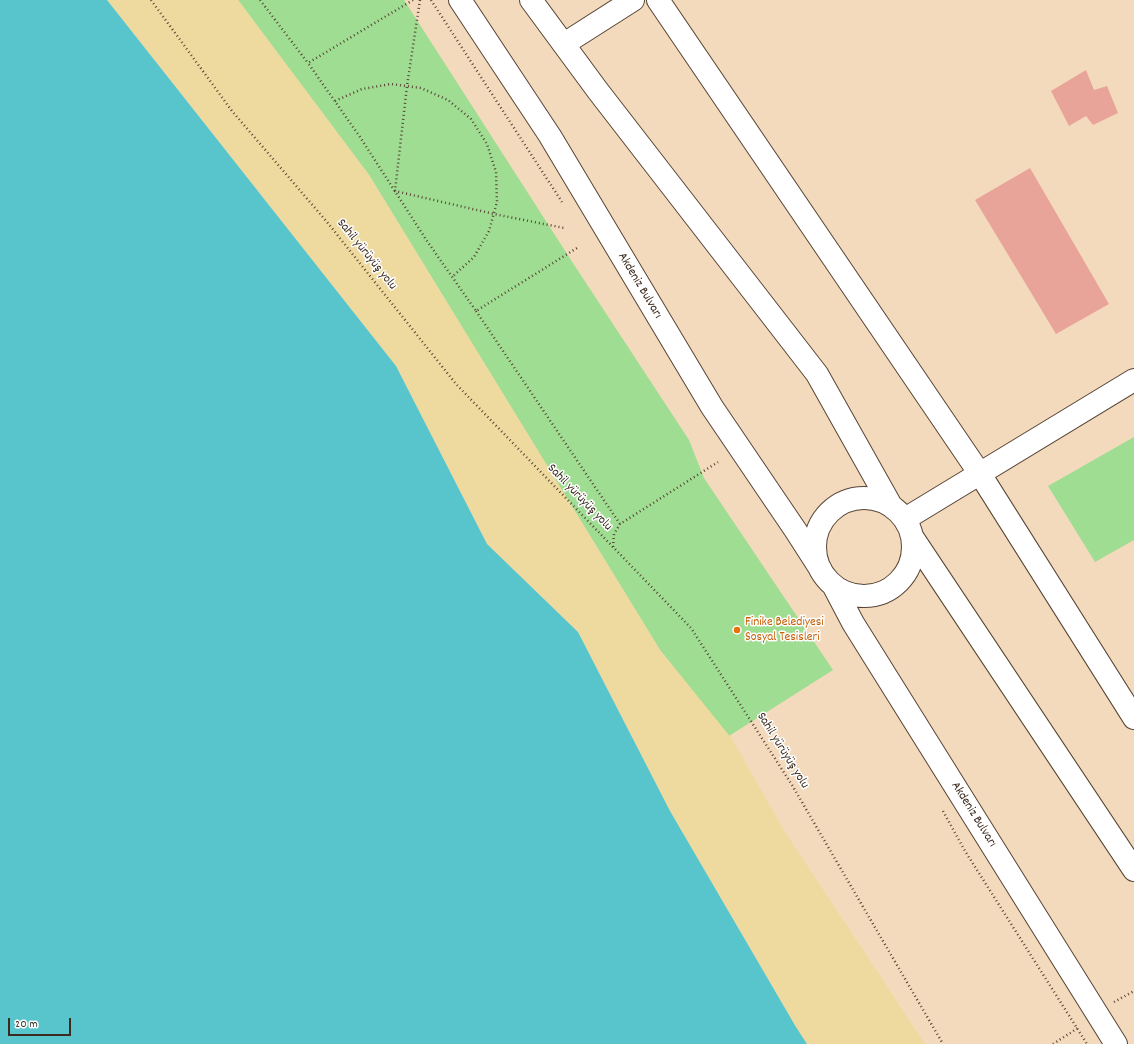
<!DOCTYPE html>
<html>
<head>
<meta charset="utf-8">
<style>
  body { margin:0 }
  #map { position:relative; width:1134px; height:1044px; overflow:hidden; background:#f3dabc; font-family:Dekko,sans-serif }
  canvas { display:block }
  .scale { position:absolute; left:8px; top:1018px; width:63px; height:18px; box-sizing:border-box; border:2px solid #3b2a1e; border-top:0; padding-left:5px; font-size:12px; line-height:14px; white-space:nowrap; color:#3b2a1e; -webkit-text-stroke:3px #fff; paint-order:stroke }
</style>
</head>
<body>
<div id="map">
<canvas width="1134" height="1044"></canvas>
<div class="scale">20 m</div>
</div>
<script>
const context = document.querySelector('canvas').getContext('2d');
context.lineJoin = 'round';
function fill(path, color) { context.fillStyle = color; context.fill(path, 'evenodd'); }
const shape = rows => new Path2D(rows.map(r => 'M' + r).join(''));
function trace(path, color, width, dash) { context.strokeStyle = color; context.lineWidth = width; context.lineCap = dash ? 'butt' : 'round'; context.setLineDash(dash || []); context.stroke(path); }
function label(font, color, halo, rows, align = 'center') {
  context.font = font + ' Dekko,sans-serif'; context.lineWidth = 3; context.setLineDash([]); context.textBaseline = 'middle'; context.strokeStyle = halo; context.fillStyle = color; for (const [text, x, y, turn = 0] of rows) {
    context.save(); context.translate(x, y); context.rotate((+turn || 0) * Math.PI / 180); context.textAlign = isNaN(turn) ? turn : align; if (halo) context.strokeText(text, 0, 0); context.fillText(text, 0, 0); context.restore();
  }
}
fill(shape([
  [238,0,404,0,569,257,689,440,704,478,833,670,729,736,660,650,369,175],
  [1134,437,1134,540,1095,562,1048,486]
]), '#9fdd92');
fill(shape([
  [107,0,238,0,369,175,660,650,732,739,785,832,925,1044,807,1044,796,1027,670,811,578,632,487,544,396,366]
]), '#eeda9e');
fill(shape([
  [0,0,107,0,396,366,487,544,578,632,670,811,796,1027,807,1044,0,1044]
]), '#58c5cd');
fill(shape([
  [1086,70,1094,90,1107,86,1118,113,1093,125,1086,116,1069,126,1051,91],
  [1030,168,1109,304,1056,334,975,200]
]), '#e9a499');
const minor = shape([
  [658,0,980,474,1134,718],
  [564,44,633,0],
  [905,519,1134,380]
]);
const highway = shape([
  [460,0,550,136,712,407,796,531,821,570],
  [531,0,598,91,817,374,890,504],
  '815 547a49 49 0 1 1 98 0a49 49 0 1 1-98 0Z',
  [913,538,1134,870],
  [833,585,853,623,1116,1044]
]);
trace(minor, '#574436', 24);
trace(highway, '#574436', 24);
trace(shape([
  [151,0,232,111,327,222,456,384,691,628,792,785,943,1044],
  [260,0,308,63],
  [413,0,308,63,360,137,427,241,476,311,577,248],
  [420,0,407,86,395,191,494,214,564,228],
  [431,0,562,202],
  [335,101,362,89,391,84,421,88,448,100,471,119,487,144,496,172,497,202,489,231,474,257,452,277],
  [476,311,620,524],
  [613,547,614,534,620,524,718,462],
  [943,811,965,851,1087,1044],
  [1114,1002,1134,991],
  [1053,1044,1078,1028]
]), '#574436', 2.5, [1, 3]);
trace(minor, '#fff', 22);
trace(highway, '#fff', 22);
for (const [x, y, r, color] of [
  [737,630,4,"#e8710a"]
]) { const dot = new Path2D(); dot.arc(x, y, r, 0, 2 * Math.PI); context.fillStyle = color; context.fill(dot); trace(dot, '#fff', 1.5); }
label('13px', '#3b2a1e', '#fff', [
  ["Sahil yürüyüş yolu",366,255,51],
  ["Akdeniz Bulvarı",639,286,59],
  ["Sahil yürüyüş yolu",579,498,46],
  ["Sahil yürüyüş yolu",782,751,58],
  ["Akdeniz Bulvarı",973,815,58]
]);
label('13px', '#c56008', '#fff', [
  ["Finike Belediyesi",745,623],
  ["Sosyal Tesisleri",745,638]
], 'left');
</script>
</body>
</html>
